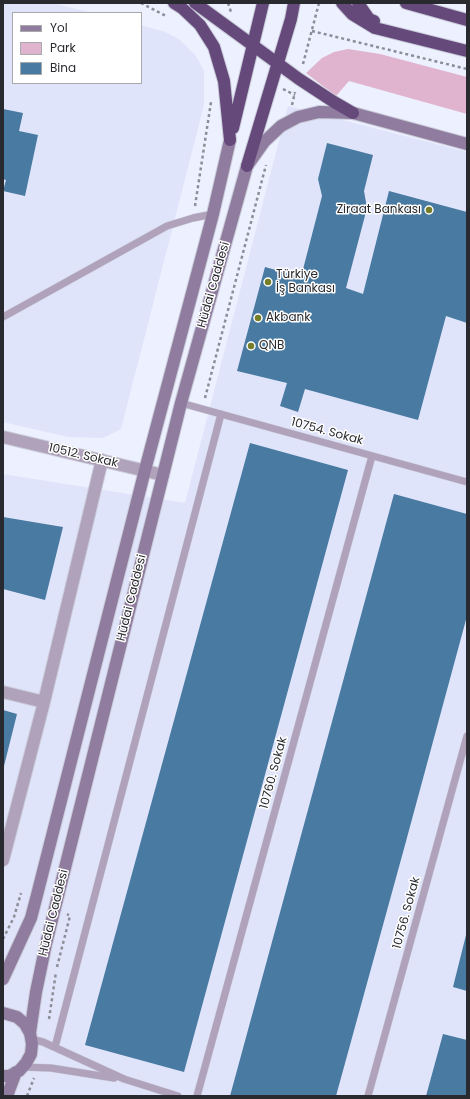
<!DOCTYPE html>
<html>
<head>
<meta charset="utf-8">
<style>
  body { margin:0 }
  #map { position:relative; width:470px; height:1099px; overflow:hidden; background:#edf0fe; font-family:Poppins,sans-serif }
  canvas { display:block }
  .frame { position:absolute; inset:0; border:4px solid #292a2f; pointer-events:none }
  .legend { position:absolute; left:12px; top:12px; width:130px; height:72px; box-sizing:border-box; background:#fff; border:1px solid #a9aaac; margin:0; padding:5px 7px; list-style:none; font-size:12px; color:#292a2f }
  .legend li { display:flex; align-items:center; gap:8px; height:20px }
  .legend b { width:20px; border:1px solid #a9aaac }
</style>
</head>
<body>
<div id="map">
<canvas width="470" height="1099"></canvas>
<div class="frame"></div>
<ul class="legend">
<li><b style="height:5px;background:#8f7c9f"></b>Yol</li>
<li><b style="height:11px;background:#e0b4ce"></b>Park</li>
<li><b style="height:11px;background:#487aa2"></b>Bina</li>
</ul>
</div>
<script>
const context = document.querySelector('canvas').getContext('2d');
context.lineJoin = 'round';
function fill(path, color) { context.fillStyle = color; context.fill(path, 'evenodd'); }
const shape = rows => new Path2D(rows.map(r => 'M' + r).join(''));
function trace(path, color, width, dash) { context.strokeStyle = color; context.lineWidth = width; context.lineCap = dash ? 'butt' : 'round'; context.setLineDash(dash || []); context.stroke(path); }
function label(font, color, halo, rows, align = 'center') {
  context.font = font + ' Poppins,sans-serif'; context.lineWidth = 3; context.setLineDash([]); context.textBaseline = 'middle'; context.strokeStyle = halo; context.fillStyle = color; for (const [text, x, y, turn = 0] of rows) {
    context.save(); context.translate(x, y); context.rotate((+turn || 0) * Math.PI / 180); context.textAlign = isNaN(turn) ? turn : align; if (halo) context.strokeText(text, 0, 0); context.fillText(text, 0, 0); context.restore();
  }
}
fill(shape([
  [3,3,53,3,92,13,13,13,13,83,141,83,141,25,165,32,179,39,196,56,204,71,204,105,121,429,103,438,68,437,3,422],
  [288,106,467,152,467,1096,3,1096,3,474,185,503]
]), '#e0e4fa');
fill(shape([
  [348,49,380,54,467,77,467,114,349,81,336,96,306,73,322,58,334,52]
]), '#e0b4ce');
fill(shape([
  [3,109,23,113,19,131,38,135,25,196,3,191,6,180,3,179],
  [327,143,373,155,364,191,367,208,346,288,363,294,389,191,467,212,467,323,446,316,418,420,305,389,298,412,280,406,287,383,237,371,265,267,301,277,322,196,318,179],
  [250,443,348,470,184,1072,85,1045],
  [394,494,467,514,467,616,405,845,336,1096,230,1096],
  [3,517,63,527,45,600,3,589],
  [3,710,17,714,4,766,3,766],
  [466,935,467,935,467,991,453,987],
  [443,1034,467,1040,467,1096,426,1096]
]), '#487aa2');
const lane = shape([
  [3,317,167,226,193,218,213,214],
  [181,403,467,482],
  [31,1039,43,1042,124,1079,178,1096],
  [55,1047,221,414],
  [23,1067,51,1068,114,1078],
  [197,1096,372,456],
  [368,1096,467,736]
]);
const street = shape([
  [3,437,163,475],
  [3,692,44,702],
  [3,860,44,702,102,460]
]);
const secondary = shape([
  [3,979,31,918,37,895,145,470,213,214,230,140],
  [3,1013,17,1017,25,1024,30,1033,32,1044,31,1054,26,1063,19,1071,9,1076,3,1076],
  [30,1033,36,992,46,944,181,403,247,166,264,142,281,126,298,117,319,112,353,113,467,144],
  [7,1096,16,1072]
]);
const highway = shape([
  [174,3,182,8,200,25,214,47,224,81,230,140],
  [195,3,299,79,334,102,353,113],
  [342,3,352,14,375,28,467,51],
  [358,3,369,19,374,21],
  [406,3,467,20],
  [233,128,263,3],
  [247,166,291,19,294,3]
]);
trace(lane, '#caccd9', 8);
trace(street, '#caccd9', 14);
trace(secondary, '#caccd9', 14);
trace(highway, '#caccd9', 14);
trace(shape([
  [141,3,166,16],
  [228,3,231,12],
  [312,31,467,69],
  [303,64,319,3],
  [283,89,295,95],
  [292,105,295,92],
  [195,206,211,102],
  [205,398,266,165],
  [3,939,14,917,21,893],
  [57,967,70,916,67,914],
  [49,1019,56,972],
  [27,1096,34,1078]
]), '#8c8e97', 2.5, [3, 3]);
trace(lane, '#afa2ba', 7);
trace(street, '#afa2ba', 12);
trace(secondary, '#8f7c9f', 12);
trace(highway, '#64497a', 12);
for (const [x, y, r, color] of [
  [429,210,4,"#777e29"],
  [268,282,4,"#777e29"],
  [258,318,4,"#777e29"],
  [251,346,4,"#777e29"]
]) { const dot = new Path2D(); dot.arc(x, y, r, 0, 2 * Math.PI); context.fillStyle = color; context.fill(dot); trace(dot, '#fff', 1.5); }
label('12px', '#292a2f', '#fff', [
  ["Ziraat Bankası",421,210,"right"],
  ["Türkiye",276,275],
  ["İş Bankası",276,289],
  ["Akbank",266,318],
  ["QNB",259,346]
], 'left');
label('12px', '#292a2f', '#fff', [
  ["Hüdai Caddesi",214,285,-74],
  ["10754. Sokak",327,432,15],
  ["10512. Sokak",83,456,13],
  ["Hüdai Caddesi",132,598,-76],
  ["10760. Sokak",274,773,-75],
  ["Hüdai Caddesi",54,913,-76],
  ["10756. Sokak",407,913,-75]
]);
</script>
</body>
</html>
